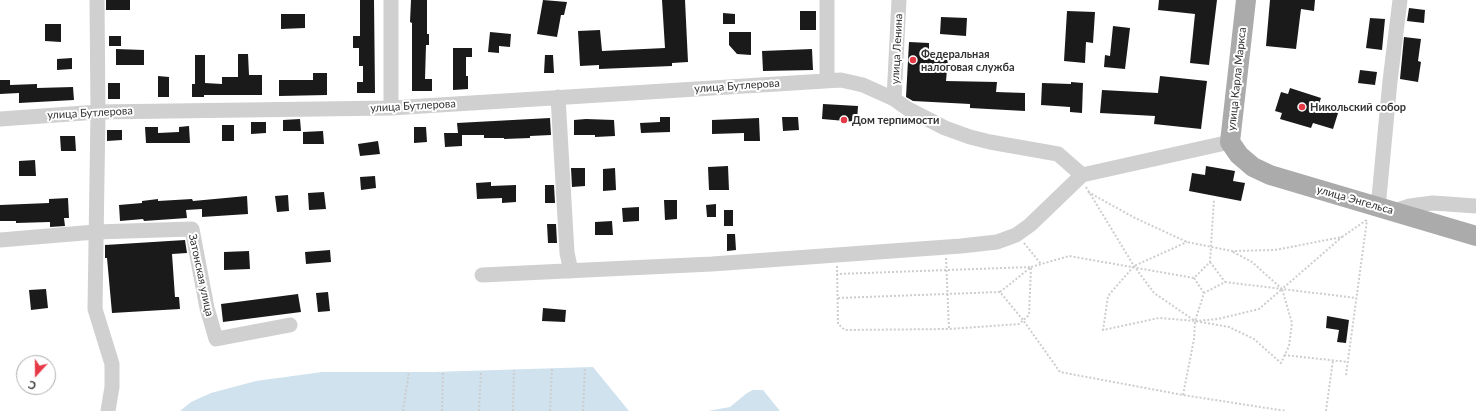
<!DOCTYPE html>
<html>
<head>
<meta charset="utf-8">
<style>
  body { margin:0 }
  #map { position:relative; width:1476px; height:411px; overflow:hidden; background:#fff; font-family:Lato,sans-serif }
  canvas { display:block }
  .north { position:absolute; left:16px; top:355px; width:40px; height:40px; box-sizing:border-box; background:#fff; border:1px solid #adadad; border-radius:50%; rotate:201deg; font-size:11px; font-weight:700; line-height:16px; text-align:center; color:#333 }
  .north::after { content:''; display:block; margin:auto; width:14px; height:18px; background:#e63946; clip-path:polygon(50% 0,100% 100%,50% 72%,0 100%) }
</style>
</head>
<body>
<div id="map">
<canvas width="1476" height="411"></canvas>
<div class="north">С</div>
</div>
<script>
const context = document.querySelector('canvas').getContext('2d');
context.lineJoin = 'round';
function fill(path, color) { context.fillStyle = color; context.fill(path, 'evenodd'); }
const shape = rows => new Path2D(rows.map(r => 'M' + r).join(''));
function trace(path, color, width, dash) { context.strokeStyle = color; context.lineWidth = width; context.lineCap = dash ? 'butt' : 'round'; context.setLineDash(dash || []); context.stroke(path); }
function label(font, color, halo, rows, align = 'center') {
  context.font = font + ' Lato,sans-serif'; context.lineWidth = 4; context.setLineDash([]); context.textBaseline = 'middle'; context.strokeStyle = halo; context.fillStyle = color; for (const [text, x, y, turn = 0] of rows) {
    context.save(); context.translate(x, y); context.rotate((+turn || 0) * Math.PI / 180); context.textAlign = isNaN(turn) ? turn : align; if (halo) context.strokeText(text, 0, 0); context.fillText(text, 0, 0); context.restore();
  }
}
fill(shape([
  [593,367,629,411,180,411,191,402,211,393,256,381,322,372,433,372],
  [753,390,763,390,780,411,708,411,730,407,747,393]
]), '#cfe2ee');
fill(shape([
  [106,0,130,0,130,10,106,10],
  [360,0,374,0,375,93,357,93,357,82,363,82,363,66,359,66,359,48,353,48,353,36,360,36],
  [411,0,427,0,427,34,429,34,429,45,426,45,425,79,432,79,432,91,412,91,412,23,410,22],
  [543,0,567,2,564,15,561,15,557,37,537,34],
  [662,0,685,0,688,62,672,63,672,66,599,69,599,65,580,66,578,31,600,30,602,51,665,48],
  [1159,0,1217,0,1209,65,1190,63,1195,14,1158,10],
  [1270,0,1315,0,1314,11,1301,9,1296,49,1266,46],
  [1409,8,1425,10,1424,23,1407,21],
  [800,11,816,11,816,30,800,30],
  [1067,11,1095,12,1093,43,1086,42,1085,63,1064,61],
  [723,13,735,14,735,24,723,24],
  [281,14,305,14,305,28,281,29],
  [941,17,967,18,966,36,940,34],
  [1370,18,1385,19,1382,50,1366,48],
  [45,24,61,24,61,42,45,41],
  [1113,26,1130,28,1125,69,1104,67,1105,55,1110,56],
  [490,32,511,34,510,47,499,46,499,53,488,52],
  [729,32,751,32,751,55,737,54,729,45],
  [109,36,121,36,121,46,109,46],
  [1404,37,1421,39,1418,61,1421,62,1418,82,1400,79],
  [909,42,929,43,929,57,948,58,946,81,997,82,996,92,1025,93,1025,111,970,108,970,104,913,101,906,97],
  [453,48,472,48,472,57,466,57,466,76,468,76,468,89,453,90],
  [116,49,144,50,144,65,116,65],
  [812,49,813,70,763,71,762,51],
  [238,54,248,54,249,75,262,75,262,95,204,95,204,97,192,97,192,84,195,84,195,55,205,55,205,83,222,84,222,77,238,77],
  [545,55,553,55,554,73,544,73],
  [72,58,72,69,57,70,57,59],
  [1360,70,1377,72,1375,85,1358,83],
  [313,73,327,73,327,95,279,96,279,80,313,80],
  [158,76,169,77,169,97,158,97],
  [1160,76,1207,81,1201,129,1154,124,1155,116,1100,113,1102,90,1158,93],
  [0,80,10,80,10,85,37,84,37,88,73,87,74,100,19,103,19,93,0,94],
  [1071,82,1083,83,1082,113,1070,112,1070,107,1041,105,1042,83,1071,84],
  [108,83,120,83,120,99,108,99],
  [1290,88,1321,98,1319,104,1339,110,1333,129,1313,123,1311,128,1280,119,1282,113,1275,111,1281,92,1288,94],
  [823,104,858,106,857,122,822,119],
  [660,117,670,117,670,132,641,133,640,123,660,122],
  [782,117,798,117,799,130,783,131],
  [550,118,551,135,530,136,530,138,504,139,504,138,484,138,484,135,462,135,462,146,445,147,444,133,458,133,457,123],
  [759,118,760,141,744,141,744,133,712,134,712,120],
  [300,119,301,131,283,131,283,120],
  [586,119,614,120,615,136,595,137,595,135,574,135,574,120],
  [251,122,266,122,266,133,251,134],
  [222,125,234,125,234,141,222,141],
  [189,126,190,143,146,143,145,127,158,127,158,133,179,132,179,127],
  [414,127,426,127,427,142,414,143],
  [107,130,122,130,122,140,107,141],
  [323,131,324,144,303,144,303,132],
  [60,136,75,136,76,151,61,151],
  [378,141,380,154,360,156,358,144],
  [35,160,36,176,19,176,19,161],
  [728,166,729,190,709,190,708,167],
  [1206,166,1235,171,1233,181,1245,183,1241,201,1189,191,1192,173,1205,175],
  [571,168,585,168,585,186,572,187],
  [615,168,616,190,603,191,603,169],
  [375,176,376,188,361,190,360,177],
  [491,182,491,186,516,185,516,202,502,203,502,198,477,199,476,183],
  [545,185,554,185,555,203,545,203],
  [324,192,326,209,309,210,308,193],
  [288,195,289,211,277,212,275,196],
  [247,196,248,214,202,217,202,209,186,210,187,218,144,221,143,219,120,221,119,205,142,203,142,201,158,199,158,201,192,199,193,201],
  [68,198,69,218,64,218,65,226,50,227,50,222,16,223,16,221,0,221,0,205,49,203,49,199],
  [664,200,677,200,677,219,665,220],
  [716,204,716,217,707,217,706,205],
  [639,207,639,221,623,222,622,208],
  [724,210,733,210,733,226,724,226],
  [612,221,613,235,595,235,595,222],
  [547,224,556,224,557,243,548,243],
  [727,234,735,234,736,250,727,251],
  [185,240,187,253,172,254,175,297,179,297,180,309,112,313,107,258,105,258,105,245],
  [330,250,331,262,306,264,305,252],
  [249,251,250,269,224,270,224,252],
  [46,289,48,308,31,310,29,290],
  [328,292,330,311,318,312,316,293],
  [298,294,301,312,223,322,221,304],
  [543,308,566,310,565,322,542,321],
  [1327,316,1349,320,1346,343,1337,342,1339,330,1326,328]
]), '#1a1a1a');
trace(shape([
  [1086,187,1134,266,1154,293,1195,321,1218,319,1259,309,1282,289,1292,323,1289,346,1281,363,1254,339,1229,327,1195,321,1159,318,1103,330,1108,296,1134,266,1187,242],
  [1088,192,1135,218,1187,242,1232,251,1275,250,1342,237,1368,219],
  [1024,243,1041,264],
  [1233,252,1252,262,1282,289,1342,237],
  [946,258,949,329],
  [1210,262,1225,282],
  [837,266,838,324,845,330,949,329,1019,324,1029,315,1031,267,837,274],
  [1000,292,1031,267,1069,256,1194,278],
  [1204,293,1194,278,1210,262,1214,199],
  [838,298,1000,292,1023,320,1060,372,1183,395,1286,411],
  [1284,355,1348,362],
  [1346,375,1367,220],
  [1183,395,1194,339,1195,321,1204,293,1225,282,1356,298],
  [403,411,409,372],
  [442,411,443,372],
  [479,411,481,371],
  [513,411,514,370],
  [550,411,552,368],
  [583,411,585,367],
  [1326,411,1333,360]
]), '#cdcdcd', 2, [2, 2]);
trace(shape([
  [97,0,98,112,95,309,112,364,112,387,108,411],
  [391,0,391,108],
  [827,80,827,0],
  [558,97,567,253,571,271],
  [894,99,899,0],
  [0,119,98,112,391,108,841,80,863,85,894,99,908,109,945,128,970,137,990,142,1058,154,1082,175,1230,142],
  [1378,208,1390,81,1400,0],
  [1394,211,1410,206,1433,203,1476,206],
  [0,240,95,232,192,229,207,308,216,339,290,325],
  [482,275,712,264,961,246,997,242,1016,235,1030,225,1082,175]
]), '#d0d0d0', 15);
trace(shape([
  [1246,0,1230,142,1239,155,1253,167,1270,175,1476,236]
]), '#ababab', 20);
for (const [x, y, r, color] of [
  [913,60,4,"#e63946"],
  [1302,107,4,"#e63946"],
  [844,120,4,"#e63946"]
]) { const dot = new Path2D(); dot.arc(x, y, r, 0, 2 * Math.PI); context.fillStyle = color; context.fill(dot); trace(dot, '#fff', 1.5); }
label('11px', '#333', '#fff', [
  ["улица Ленина",897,49,-87],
  ["улица Карла Маркса",1237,79,-84],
  ["улица Бутлерова",737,86,-4],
  ["улица Бутлерова",413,106,-3],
  ["улица Бутлерова",90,113,-3],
  ["улица Энгельса",1355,200,16],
  ["Затонская улица",201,275,78]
]);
label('bold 11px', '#333', '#fff', [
  ["Федеральная",921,54],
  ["налоговая служба",921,67],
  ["Никольский собор",1310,107],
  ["Дом терпимости",852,120]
], 'left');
</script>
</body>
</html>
